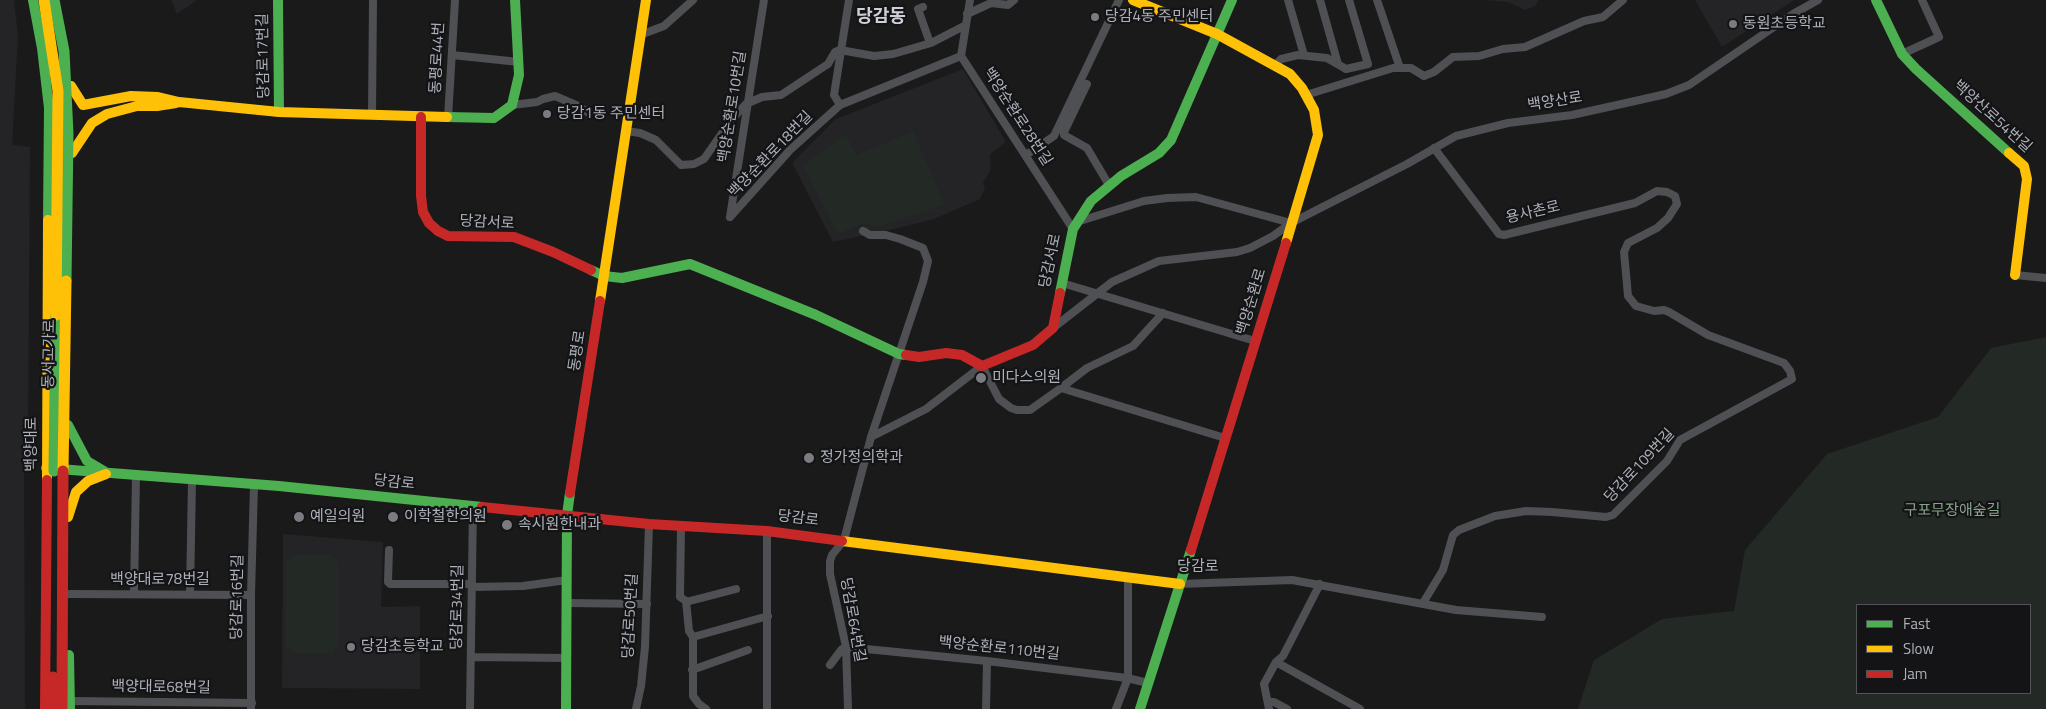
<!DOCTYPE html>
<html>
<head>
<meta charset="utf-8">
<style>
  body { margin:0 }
  #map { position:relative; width:2046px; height:709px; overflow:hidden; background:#1a1a1a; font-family:"Titillium Web",sans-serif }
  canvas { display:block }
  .legend { position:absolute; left:1856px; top:604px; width:175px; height:90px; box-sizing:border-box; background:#141416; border:1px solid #515357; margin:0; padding:6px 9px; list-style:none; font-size:15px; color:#adb1b9 }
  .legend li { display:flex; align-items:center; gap:10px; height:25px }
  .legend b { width:25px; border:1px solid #515357 }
</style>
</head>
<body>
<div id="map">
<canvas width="2046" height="709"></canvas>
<ul class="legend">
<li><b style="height:6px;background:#4caf50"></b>Fast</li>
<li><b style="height:6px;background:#ffc107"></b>Slow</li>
<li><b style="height:6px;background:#c62828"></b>Jam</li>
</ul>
</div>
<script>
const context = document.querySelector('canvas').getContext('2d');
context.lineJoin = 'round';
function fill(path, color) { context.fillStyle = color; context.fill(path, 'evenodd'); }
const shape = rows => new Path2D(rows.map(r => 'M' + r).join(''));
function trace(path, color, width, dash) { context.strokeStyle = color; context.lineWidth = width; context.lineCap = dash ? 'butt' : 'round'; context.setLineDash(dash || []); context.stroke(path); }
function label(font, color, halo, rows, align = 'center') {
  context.font = font + ' "Titillium Web","Noto Sans KR",sans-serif'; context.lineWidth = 4.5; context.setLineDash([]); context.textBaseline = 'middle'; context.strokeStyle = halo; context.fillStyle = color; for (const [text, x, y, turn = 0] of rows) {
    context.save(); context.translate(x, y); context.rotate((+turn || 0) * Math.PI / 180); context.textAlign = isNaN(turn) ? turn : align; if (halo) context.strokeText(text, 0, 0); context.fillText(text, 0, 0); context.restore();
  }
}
fill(shape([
  [0,0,14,0,18,35,12,145,30,147,28,434,24,463,25,709,0,709],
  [171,0,197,0,177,14],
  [1483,0,1538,0,1538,1,1535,6,1525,10,1508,2],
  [1695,0,1794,0,1722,47],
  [963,69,1006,142,990,154,991,169,983,183,985,188,980,199,934,219,894,229,833,242,792,163,836,119],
  [283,534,383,542,381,607,420,606,420,689,282,688]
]), '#242426');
fill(shape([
  [913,131,945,205,877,227,864,223,838,234,803,166,846,134,856,155],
  [2046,337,2046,709,1578,709,1594,660,1662,619,1734,611,1745,550,1827,454,1938,417,1991,348],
  [1857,605,2030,605,2030,693,1857,693],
  [296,555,332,555,338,562,338,645,333,653,294,653,286,646,286,562]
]), '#232924');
trace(shape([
  [970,0,961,56,1073,229],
  [1288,0,1304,55],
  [1320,0,1338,64],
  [1377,0,1400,68],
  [923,7,918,9,930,43],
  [967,14,991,3,1008,5,1014,0],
  [640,35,664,26,693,0],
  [1902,54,1939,37,1922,0],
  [452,55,519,62],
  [1275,65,1281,59,1298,55,1327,58,1346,69,1368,64,1349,0],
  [1087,84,1064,132,1064,135,1087,148,1109,185],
  [1306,95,1393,68,1411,68,1424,76,1434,72,1453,57,1479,56,1503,49,1525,47,1584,21,1603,17,1623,0],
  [512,105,537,102,543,99,555,96,576,105,589,113],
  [840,105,834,95,849,0],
  [372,115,373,0],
  [448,118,455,0],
  [626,131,640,133,656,140,681,165,694,164,704,159,732,119,746,104,762,97,781,95,828,64,835,52,840,50,874,56,893,54,931,43,966,25],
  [1026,155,1054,136,1119,0],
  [730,217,790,150,840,105,961,56],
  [730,217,764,0],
  [1080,221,1144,201,1167,198,1196,197,1291,223],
  [2015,275,2046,278],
  [1062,283,1255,341],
  [1053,328,1112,282,1159,261,1237,252,1250,248,1273,236,1291,223,1407,164,1456,136,1508,123,1572,115,1635,101,1666,94,1689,85,1793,14,1818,0],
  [1061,388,1087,368,1133,346,1163,313],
  [871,437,926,409,982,366,999,399,1011,408,1017,410,1030,410,1061,388,1225,438],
  [681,526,680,597,686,601,689,631,693,637],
  [389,550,388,582,390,584,472,584],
  [1180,584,1292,580,1456,610,1542,617],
  [472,587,523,586,567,580],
  [68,594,251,595],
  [134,594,136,475],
  [190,594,192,480],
  [686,602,736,589],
  [567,603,647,604],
  [1423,603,1443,570,1453,535,1459,530,1495,516,1526,511,1552,512,1606,517,1613,515,1667,461,1680,440,1792,379,1790,371,1784,363,1708,335,1669,312,1664,310,1654,311,1636,306,1628,296,1624,252,1628,243,1657,228,1668,218,1677,204,1675,196,1667,192,1657,191,1635,203,1504,235,1499,234,1434,148],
  [471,657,566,658],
  [1276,662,1360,709],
  [830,665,842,649,846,647,987,661,1127,678,1148,683],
  [692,670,748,650],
  [70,701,252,703],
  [1268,702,1274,702,1287,709],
  [251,709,251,595,254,485],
  [470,709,473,506],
  [636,709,641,686,645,647,649,524],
  [706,709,699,704,693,696,693,637,768,616],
  [767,709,767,531],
  [848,709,846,647,830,574,830,561,832,555,844,540,871,437,923,282,928,261,923,248,900,239,886,235,870,235,863,231],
  [986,709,987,661],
  [1116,709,1128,678,1128,577],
  [1269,709,1264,684,1276,662,1283,656,1320,584]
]), '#4f5053', 8);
trace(shape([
  [33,0,42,48,49,108,48,220],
  [278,0,279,112],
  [1876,0,1902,54,1916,69,2009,153],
  [447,117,494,118,512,105,519,75,515,0],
  [591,270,604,276,622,278,690,264,816,315,899,354,906,355],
  [1060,293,1073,229,1091,201,1121,176,1159,153,1171,140,1232,0],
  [68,425,87,461,104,471],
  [46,468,279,486,482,507],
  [69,655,70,709],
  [566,709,567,515,570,493],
  [1140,709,1191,550]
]), '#4caf50', 10);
trace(shape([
  [1133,0,1217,34,1290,74,1302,88,1314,110,1318,135,1286,243],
  [71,86,83,105,131,96,158,97,179,102,279,112,447,117],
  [72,153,92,123,107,114,137,106,157,106,176,103],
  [2009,153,2024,166,2027,179,2015,275],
  [600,301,646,0],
  [47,480,48,220],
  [68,517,76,492,88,481,106,474],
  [842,541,1180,584]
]), '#ffc107', 10);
trace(shape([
  [421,117,421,196,423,212,429,223,438,231,448,236,514,237,553,252,591,270],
  [906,355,919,357,946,353,962,355,982,366,1033,345,1053,328,1060,293],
  [570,493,600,301],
  [482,507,649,524,767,531,842,541],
  [1191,550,1286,243],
  [45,709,47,480]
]), '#c62828', 10);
trace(shape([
  [54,0,64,51,68,134,66,281],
  [54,471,56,315]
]), '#4caf50', 11);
trace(shape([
  [44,0,58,91,56,315],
  [63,471,66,281]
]), '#ffc107', 11);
trace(shape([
  [52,709,53,677],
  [62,709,63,471]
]), '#c62828', 11);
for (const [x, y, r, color] of [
  [1095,17,5,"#7a7c81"],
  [1733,24,5,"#7a7c81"],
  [547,114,5,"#7a7c81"],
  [981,378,6,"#7a7c81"],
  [809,458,6,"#7a7c81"],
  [299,517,6,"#7a7c81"],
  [393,517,6,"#7a7c81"],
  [507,525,6,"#7a7c81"],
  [351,647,5,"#7a7c81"]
]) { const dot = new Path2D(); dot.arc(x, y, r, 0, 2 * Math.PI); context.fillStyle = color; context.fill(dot); trace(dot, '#141416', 2); }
label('15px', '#adb1b9', '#141416', [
  ["당감4동 주민센터",1105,17],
  ["동원초등학교",1743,24],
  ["당감1동 주민센터",557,114],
  ["미다스의원",992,378],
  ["정가정의학과",820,458],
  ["예일의원",310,517],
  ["이학철한의원",404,517],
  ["속시원한내과",518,525],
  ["당감초등학교",361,647]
], 'left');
label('15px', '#adb1b9', '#141416', [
  ["당감로17번길",264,56,-91],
  ["동평로44번",438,58,-87],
  ["백양산로",1555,102,-9],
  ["백양순환로10번길",733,107,-81],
  ["백양순환로28번길",1017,117,57],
  ["백양산로54번길",1992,117,42],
  ["백양순환로18번길",771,155,-46],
  ["용사촌로",1533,213,-13],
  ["당감서로",487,223,3],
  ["당감서로",1051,261,-78],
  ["백양순환로",1252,302,-73],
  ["동평로",578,351,-81],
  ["동서고가로",50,354,-89],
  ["백양대로",32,444,-90],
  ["당감로109번길",1640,466,-47],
  ["당감로",394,483,6],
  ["당감로",798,519,7],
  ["당감로",1198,567],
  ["백양대로78번길",160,580],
  ["당감로16번길",238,597,-89],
  ["당감로34번길",458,607,-89],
  ["당감로50번길",631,616,-87],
  ["당감로64번길",852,620,80],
  ["백양순환로110번길",999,649,6],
  ["백양대로68번길",161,688,1]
]);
label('15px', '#86a288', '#141416', [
  ["구포무장애숲길",1952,511]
]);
label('bold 18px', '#cdd0d6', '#141416', [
  ["당감동",881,18]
]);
</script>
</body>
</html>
